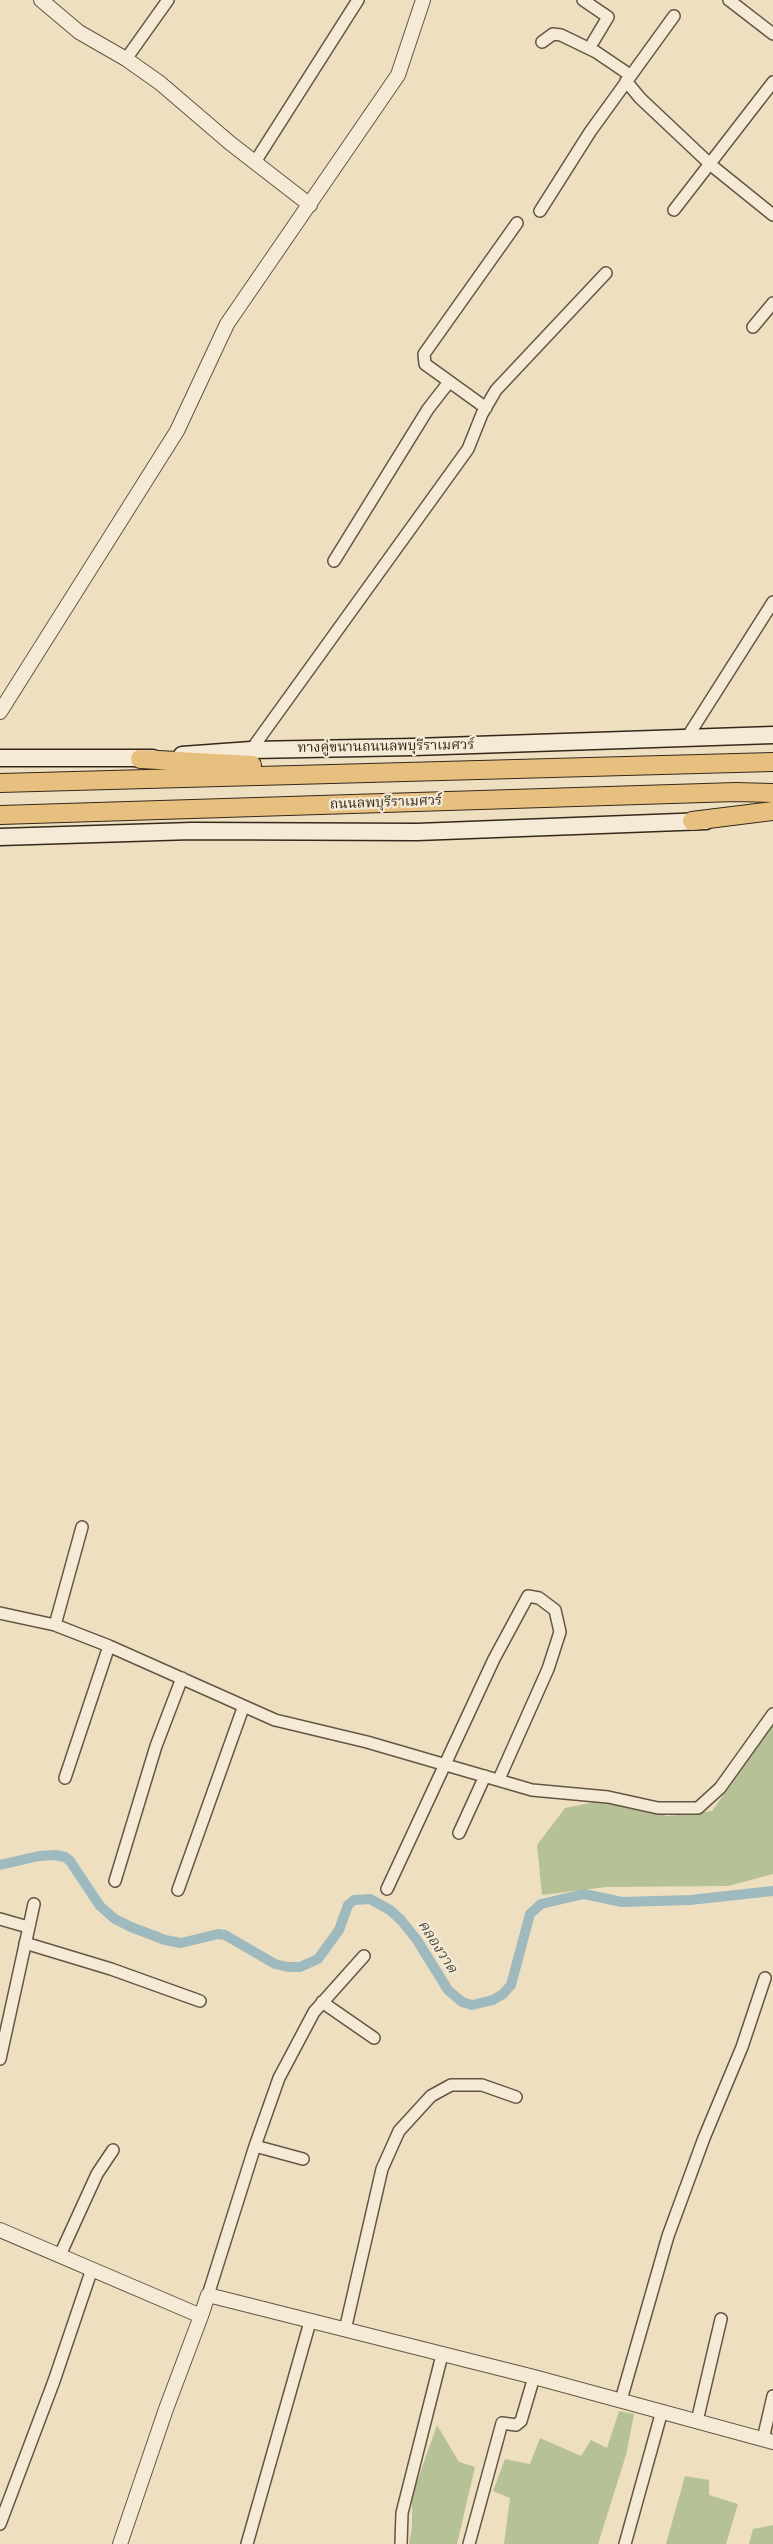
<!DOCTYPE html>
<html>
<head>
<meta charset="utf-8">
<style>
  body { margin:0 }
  canvas { display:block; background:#eedfc0 }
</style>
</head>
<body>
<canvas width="773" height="2544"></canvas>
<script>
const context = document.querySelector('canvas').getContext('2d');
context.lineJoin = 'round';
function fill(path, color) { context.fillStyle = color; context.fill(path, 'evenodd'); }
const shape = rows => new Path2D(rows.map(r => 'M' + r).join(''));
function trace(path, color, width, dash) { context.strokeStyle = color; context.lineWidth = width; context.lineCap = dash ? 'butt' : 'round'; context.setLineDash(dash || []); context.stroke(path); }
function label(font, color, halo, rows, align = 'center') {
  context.font = font + ' "IM FELL Great Primer","Noto Serif Thai",serif'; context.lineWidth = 4.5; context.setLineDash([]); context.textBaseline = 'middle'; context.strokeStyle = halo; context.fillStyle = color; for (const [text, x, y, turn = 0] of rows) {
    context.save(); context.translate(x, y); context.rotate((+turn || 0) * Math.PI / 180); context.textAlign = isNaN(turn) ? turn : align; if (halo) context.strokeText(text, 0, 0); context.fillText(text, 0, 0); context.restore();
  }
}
fill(shape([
  [773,1725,773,1874,728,1886,606,1887,542,1895,537,1845,565,1808,600,1801,668,1816,712,1811],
  [619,2411,634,2414,626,2455,598,2544,504,2544,510,2498,493,2491,505,2459,530,2464,540,2438,581,2456,591,2440,607,2448],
  [437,2425,459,2462,475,2467,457,2544,409,2544,412,2527,412,2496],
  [685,2476,709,2480,709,2495,738,2504,726,2544,666,2544],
  [773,2525,773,2544,749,2544,753,2529]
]), '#b6c295');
trace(shape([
  [0,1865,39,1856,55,1855,65,1857,70,1861,100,1906,115,1919,131,1927,165,1940,181,1943,218,1934,225,1935,275,1964,288,1967,300,1967,318,1959,339,1930,348,1905,354,1900,370,1899,390,1910,401,1920,417,1940,448,1990,462,2002,472,2005,493,2000,503,1994,511,1985,530,1914,541,1904,584,1894,622,1902,690,1900,773,1891]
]), '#9fbabe', 10);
const minor = shape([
  [583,0,608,17,593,42],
  [729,0,773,34],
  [542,42,553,34,561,35,596,52,630,75],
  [126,59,168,0],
  [626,81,640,98,711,165,773,215],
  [255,162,358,0],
  [674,210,773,82],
  [540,211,590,132,674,16],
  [753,327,773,303],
  [486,408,425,364,424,354,517,223],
  [334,561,428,409,449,382],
  [688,736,773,602],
  [251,750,468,449,482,414,496,390,606,273],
  [0,1613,55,1625,109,1646,275,1720,367,1742,532,1790,608,1797,658,1808,698,1808,720,1788,773,1714],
  [55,1625,82,1527],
  [65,1778,109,1646],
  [459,1833,485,1776],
  [115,1881,156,1746,182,1678],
  [387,1889,494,1659,528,1596,539,1598,555,1610,560,1632,548,1669,499,1779],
  [178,1890,243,1708],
  [0,1919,28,1927],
  [25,1943,111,1969,200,2001],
  [322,2002,374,2038],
  [0,2059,34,1904],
  [255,2146,303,2159],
  [60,2255,97,2174,113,2150],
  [208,2295,255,2146,279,2078,314,2012,364,1956],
  [345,2330,382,2169,399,2131,431,2096,451,2085,482,2085,516,2097],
  [621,2400,668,2236,704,2138,742,2047,765,1978],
  [697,2421,721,2319],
  [763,2439,773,2396],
  [0,2524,54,2381,92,2269],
  [247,2544,310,2322],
  [401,2544,402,2513,442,2355],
  [469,2544,502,2423,516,2425,521,2421,534,2377],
  [625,2544,662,2411]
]);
const tertiary = shape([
  [41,0,79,32,126,59,160,83,230,143,310,205],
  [0,712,177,431,227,324,398,75,423,0],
  [0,2230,201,2316,208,2295,534,2377,773,2442],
  [120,2544,166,2409,201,2316]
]);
const secondary = shape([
  [182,755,251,750,414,747,773,735],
  [0,758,153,758],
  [0,837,192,831,417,832,706,821]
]);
const primary = shape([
  [140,759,252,765],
  [0,783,773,762],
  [0,815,736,792,773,793],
  [692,821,773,811]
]);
trace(minor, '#635644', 14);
trace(tertiary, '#635644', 16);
trace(secondary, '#35281b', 19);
trace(primary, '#35281b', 20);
trace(minor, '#f4ead6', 11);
trace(tertiary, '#f4ead6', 14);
trace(secondary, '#f4ead6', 16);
trace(primary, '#e7c080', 18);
label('14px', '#35281b', '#f4ead6', [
  ["ทางคู่ขนานถนนลพบุรีราเมศวร์",386,747,-1],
  ["ถนนลพบุรีราเมศวร์",386,803,-2]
]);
label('italic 15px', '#504c44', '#f4ead6', [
  ["คลองวาด",437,1947,57]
]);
</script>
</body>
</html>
